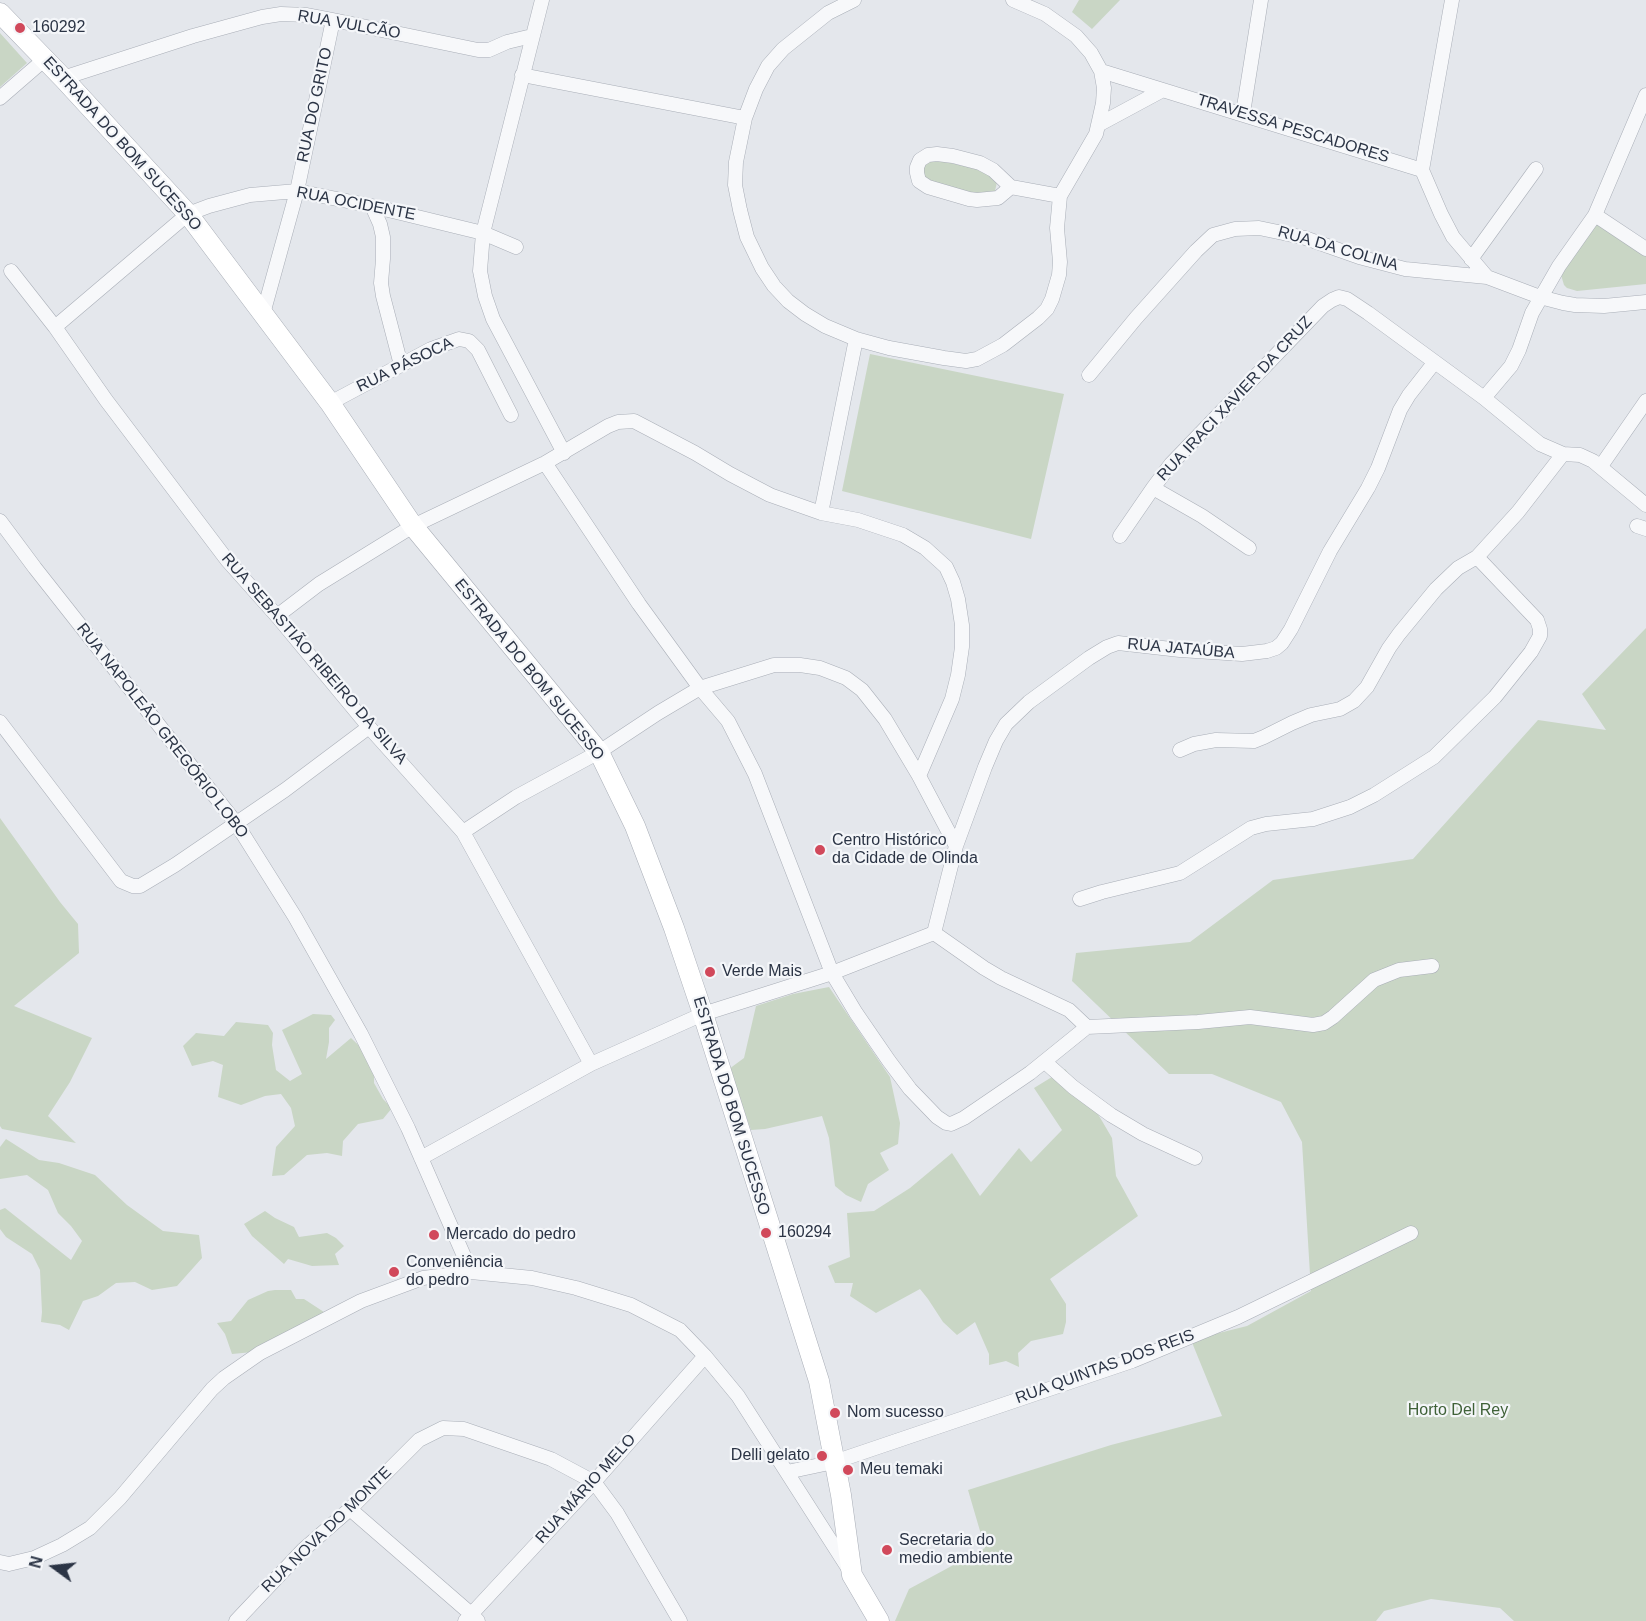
<!DOCTYPE html>
<html>
<head>
<meta charset="utf-8">
<style>
  body { margin:0 }
  #map { position:relative; width:1646px; height:1621px; overflow:hidden; background:#e4e7ec; font-family:Arial,sans-serif }
  canvas { display:block }
  .north { position:absolute; left:24px; top:1537px; width:60px; height:60px; -webkit-text-stroke:4px #f4f6f9; paint-order:stroke; rotate:285deg; font-size:16px; font-weight:700; line-height:24px; text-align:center; color:#2b3445 }
  .north::after { content:''; display:block; margin:auto; width:21px; height:27px; background:#2b3445; clip-path:polygon(50% 0,100% 100%,50% 72%,0 100%) }
</style>
</head>
<body>
<div id="map">
<canvas width="1646" height="1621"></canvas>
<div class="north">N</div>
</div>
<script>
const context = document.querySelector('canvas').getContext('2d');
context.lineJoin = 'round';
function fill(path, color) { context.fillStyle = color; context.fill(path, 'evenodd'); }
const shape = rows => new Path2D(rows.map(r => 'M' + r).join(''));
function trace(path, color, width, dash) { context.strokeStyle = color; context.lineWidth = width; context.lineCap = dash ? 'butt' : 'round'; context.setLineDash(dash || []); context.stroke(path); }
function label(font, color, halo, rows, align = 'center') {
  context.font = font + ' Arial,sans-serif'; context.lineWidth = 4.5; context.setLineDash([]); context.textBaseline = 'middle'; context.strokeStyle = halo; context.fillStyle = color; for (const [text, x, y, turn = 0] of rows) {
    context.save(); context.translate(x, y); context.rotate((+turn || 0) * Math.PI / 180); context.textAlign = isNaN(turn) ? turn : align; if (halo) context.strokeText(text, 0, 0); context.fillText(text, 0, 0); context.restore();
  }
}
fill(shape([
  [1079,0,1120,0,1092,29,1072,12],
  [0,33,27,63,0,87],
  [930,158,993,173,997,182,995,191,987,196,924,181,921,168],
  [1595,223,1646,251,1646,284,1577,291,1567,288,1564,285,1561,275],
  [870,354,1064,394,1031,539,842,491],
  [1646,628,1646,1621,1514,1621,1500,1608,1431,1599,1384,1611,1376,1621,895,1621,909,1589,985,1548,968,1490,1111,1445,1222,1416,1191,1340,1247,1326,1311,1291,1302,1142,1281,1102,1212,1074,1169,1074,1072,981,1076,953,1190,942,1273,880,1413,859,1538,720,1606,730,1582,694],
  [0,818,60,902,78,924,79,953,14,1006,92,1038,70,1082,48,1116,76,1143,2,1129,0,1126],
  [829,987,890,1077,900,1123,898,1144,880,1153,889,1170,868,1184,861,1202,846,1195,835,1186,829,1138,822,1116,765,1129,751,1130,729,1069,744,1058,756,1006,793,994],
  [313,1014,331,1015,335,1020,329,1028,329,1042,326,1059,351,1038,374,1060,374,1083,383,1099,392,1108,383,1119,358,1124,343,1141,342,1156,327,1153,307,1155,284,1175,272,1176,276,1147,295,1126,291,1108,281,1094,265,1096,241,1105,218,1097,223,1065,213,1061,192,1066,183,1046,196,1033,224,1036,236,1022,268,1025,273,1033,272,1045,276,1070,290,1081,302,1074,282,1030],
  [1065,1069,1088,1097,1112,1138,1116,1176,1138,1216,1050,1279,1066,1304,1066,1322,1063,1334,1031,1341,1018,1353,1019,1367,1006,1361,989,1365,989,1354,975,1322,957,1335,943,1322,928,1299,920,1289,876,1313,850,1296,853,1283,835,1283,828,1266,850,1257,847,1213,874,1211,910,1188,952,1153,980,1196,1019,1148,1031,1162,1062,1130,1034,1088],
  [6,1139,39,1160,59,1163,95,1175,127,1205,163,1231,199,1235,202,1258,177,1286,152,1290,135,1282,116,1283,98,1296,83,1301,69,1330,60,1325,41,1322,42,1312,40,1270,32,1254,6,1237,0,1229,0,1210,5,1208,71,1260,82,1241,71,1226,58,1213,48,1190,27,1175,0,1179,0,1147],
  [265,1211,275,1218,294,1227,299,1237,327,1233,336,1238,344,1246,335,1254,339,1265,312,1266,288,1259,284,1264,252,1236,244,1224],
  [275,1290,291,1290,296,1299,304,1299,327,1314,253,1352,232,1354,225,1334,217,1323,231,1321,248,1300,268,1291]
]), '#c9d6c5');
const street = shape([
  [542,0,483,233,480,271,485,296,493,319,564,453],
  [854,0,828,13,783,49,768,66,756,89,745,118,736,162,735,185,740,210,747,237,762,268,774,286,788,301,805,314,825,326,856,339,889,348,944,358,966,361,977,359,1003,345,1038,318,1047,309,1052,299,1059,275,1060,262,1057,228,1060,196,1096,134,1103,103,1104,88,1101,71,1091,53,1076,36,1045,14,1013,0],
  [1452,0,1422,170,1441,214,1453,237,1487,277],
  [1101,71,1422,170],
  [522,75,745,118],
  [63,78,193,36,262,17,281,14,307,15,333,20,478,50,489,50,507,42,532,36],
  [0,98,45,59],
  [1243,113,1261,0],
  [1098,125,1163,90],
  [1011,187,998,198,977,200,969,199,928,187,919,181,917,173,917,167,920,160,928,155,937,154,953,156,980,163,993,170,1011,187,1060,196],
  [372,206,380,224,383,237,383,259,381,283,383,296,401,365],
  [1595,215,1646,249],
  [1471,259,1536,169],
  [11,271,55,327,106,400,227,560,277,616,369,727,463,832,591,1064],
  [263,314,297,191,333,20],
  [55,327,188,214,209,206,250,195,297,191,372,206,483,233,516,247],
  [1089,375,1136,318,1196,251,1213,235,1235,229,1259,228,1283,233,1305,238,1359,257,1405,269,1487,277,1540,297,1563,303,1575,305,1604,306,1646,302],
  [1484,398,1511,366,1519,350,1532,313,1559,266,1595,215,1646,95],
  [330,403,431,349,459,339,469,341,478,350,511,415],
  [545,463,639,604,700,688,728,721,755,774,832,973,856,1013,889,1061,910,1089,937,1117,946,1123,951,1124,964,1118,1030,1073,1087,1027],
  [1601,466,1646,401],
  [1153,488,1202,516,1249,548],
  [821,513,856,339],
  [0,521,35,568,236,823,295,917,361,1034,408,1128,471,1272],
  [1637,526,1646,529],
  [1120,536,1153,488,1171,464,1323,306,1332,300,1339,297,1347,299,1368,313,1484,398,1540,444,1563,454,1580,455,1593,461,1646,505],
  [277,616,319,584,413,526,545,463,608,426,618,422,634,421,695,453,730,474,770,495,821,513,858,520,903,535,925,548,946,567,953,582,958,599,962,625,962,647,958,675,952,699,919,776],
  [0,722,121,881,133,886,140,886,175,865,285,790,369,727],
  [1180,750,1194,744,1216,740,1254,741,1264,737,1292,723,1311,715,1340,709,1354,701,1367,687,1389,648,1399,634,1436,589,1458,568,1477,557,1518,512,1563,454],
  [463,832,516,797,599,752,658,713,700,688,774,665,800,665,820,668,846,678,862,690,885,719,919,776,956,846],
  [1080,899,1102,892,1180,873,1251,828,1266,824,1313,819,1350,807,1374,795,1434,757,1495,697,1531,652,1540,636,1540,629,1537,620,1477,557],
  [934,933,956,846,985,767,996,741,1006,724,1029,702,1089,658,1107,647,1118,643,1180,650,1242,654,1267,651,1276,648,1282,643,1291,629,1330,551,1368,488,1378,468,1400,410,1409,395,1434,363],
  [934,933,984,968,1001,978,1069,1010,1087,1027],
  [1087,1027,1198,1022,1250,1017,1313,1025,1324,1023,1333,1017,1374,980,1399,970,1432,966],
  [1045,1062,1073,1087,1111,1115,1143,1134,1195,1158],
  [421,1158,591,1064,703,1014,832,973,934,933],
  [787,1472,834,1462,1132,1361,1238,1317,1411,1233],
  [350,1509,471,1614,478,1621],
  [0,1562,9,1564,34,1558,62,1545,90,1528,120,1498,212,1389,224,1378,260,1353,361,1301,423,1278,471,1272,532,1278,576,1288,631,1305,680,1330,705,1356,738,1396,848,1568],
  [236,1621,303,1550,350,1509,419,1440,443,1428,464,1429,551,1459,594,1482,617,1513,680,1621],
  [465,1621,594,1482,705,1356]
]);
const secondary = shape([
  [0,13,63,78,188,214,330,403,413,526,599,752,635,826,674,928,703,1014,819,1381,841,1495,852,1575,879,1621]
]);
trace(street, '#a9aeb7', 15);
trace(secondary, '#a9aeb7', 21);
trace(street, '#f7f8fa', 14);
trace(secondary, '#fff', 20);
for (const [x, y, r, color] of [
  [20,28,6,"#d1495b"],
  [820,850,6,"#d1495b"],
  [710,972,6,"#d1495b"],
  [766,1233,6,"#d1495b"],
  [434,1235,6,"#d1495b"],
  [394,1272,6,"#d1495b"],
  [835,1413,6,"#d1495b"],
  [822,1456,6,"#d1495b"],
  [848,1470,6,"#d1495b"],
  [887,1550,6,"#d1495b"]
]) { const dot = new Path2D(); dot.arc(x, y, r, 0, 2 * Math.PI); context.fillStyle = color; context.fill(dot); trace(dot, '#f4f6f9', 2); }
label('16px', '#2b3445', '#f4f6f9', [
  ["RUA VULCÃO",349,25,10],
  ["RUA DO GRITO",315,105,-78],
  ["TRAVESSA PESCADORES",1293,129,17],
  ["ESTRADA DO BOM SUCESSO",122,144,48],
  ["RUA OCIDENTE",356,204,11],
  ["RUA DA COLINA",1338,249,16],
  ["RUA PÁSOCA",405,365,-26],
  ["RUA IRACI XAVIER DA CRUZ",1235,399,-47],
  ["RUA JATAÚBA",1181,649,5],
  ["RUA SEBASTIÃO RIBEIRO DA SILVA",314,659,49],
  ["ESTRADA DO BOM SUCESSO",529,670,51],
  ["RUA NAPOLEÃO GREGÓRIO LOBO",162,731,52],
  ["ESTRADA DO BOM SUCESSO",731,1106,73],
  ["RUA QUINTAS DOS REIS",1105,1367,-20],
  ["RUA MÁRIO MELO",586,1489,-48],
  ["RUA NOVA DO MONTE",327,1530,-44]
]);
label('16px', '#2b3445', '#f4f6f9', [
  ["160292",32,28],
  ["Centro Histórico",832,841],
  ["da Cidade de Olinda",832,859],
  ["Verde Mais",722,972],
  ["160294",778,1233],
  ["Mercado do pedro",446,1235],
  ["Conveniência",406,1263],
  ["do pedro",406,1281],
  ["Nom sucesso",847,1413],
  ["Delli gelato",810,1456,"right"],
  ["Meu temaki",860,1470],
  ["Secretaria do",899,1541],
  ["medio ambiente",899,1559]
], 'left');
label('16px', '#3f6138', '#f4f6f9', [
  ["Horto Del Rey",1458,1411]
]);
</script>
</body>
</html>
